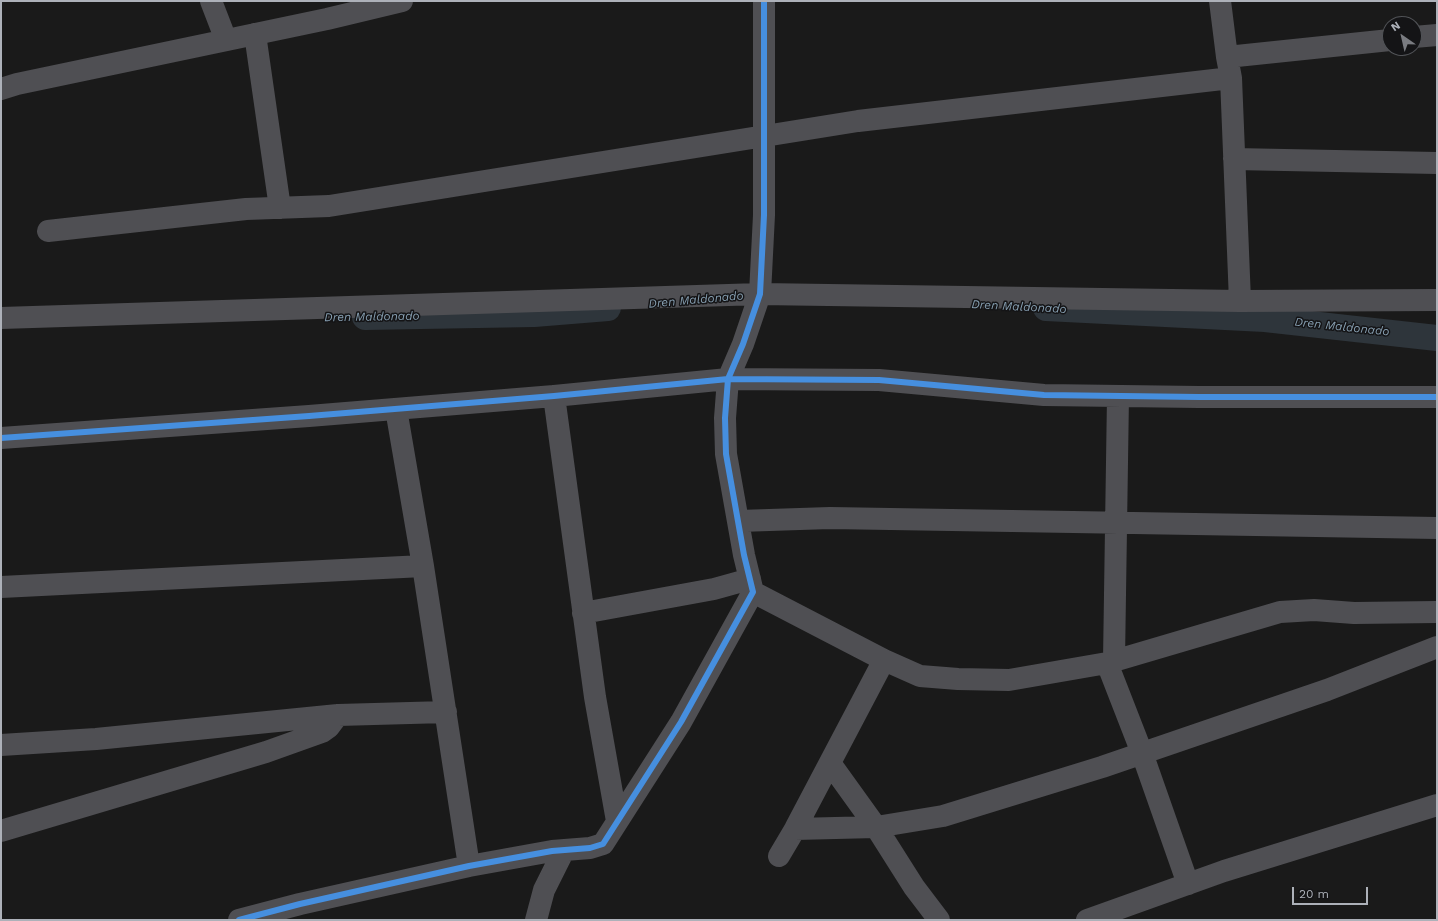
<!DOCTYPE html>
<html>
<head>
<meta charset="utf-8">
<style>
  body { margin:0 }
  #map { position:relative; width:1438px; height:921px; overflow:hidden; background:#1a1a1a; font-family:"Work Sans",sans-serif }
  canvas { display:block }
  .frame { position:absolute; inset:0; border:2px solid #adb1b9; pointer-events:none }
  .north { position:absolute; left:1382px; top:16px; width:40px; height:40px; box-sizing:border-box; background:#141416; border:1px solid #515357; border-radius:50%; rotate:326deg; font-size:11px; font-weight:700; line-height:16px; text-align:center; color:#adb1b9 }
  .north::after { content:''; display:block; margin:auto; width:14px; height:18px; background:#7a7c81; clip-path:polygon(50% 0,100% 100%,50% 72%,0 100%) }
  .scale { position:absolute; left:1292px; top:887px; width:76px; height:18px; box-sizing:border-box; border:2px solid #adb1b9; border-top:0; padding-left:5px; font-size:12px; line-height:14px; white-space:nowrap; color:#adb1b9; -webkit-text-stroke:3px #141416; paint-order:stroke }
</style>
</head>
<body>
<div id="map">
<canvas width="1438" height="921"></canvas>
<div class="frame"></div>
<div class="north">N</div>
<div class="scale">20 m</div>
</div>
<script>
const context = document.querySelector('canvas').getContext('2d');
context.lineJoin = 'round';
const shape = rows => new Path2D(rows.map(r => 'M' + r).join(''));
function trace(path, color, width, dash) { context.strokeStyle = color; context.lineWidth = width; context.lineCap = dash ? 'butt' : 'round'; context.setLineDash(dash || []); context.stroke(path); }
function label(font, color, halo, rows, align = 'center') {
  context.font = font + ' "Work Sans",sans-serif'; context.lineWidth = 3; context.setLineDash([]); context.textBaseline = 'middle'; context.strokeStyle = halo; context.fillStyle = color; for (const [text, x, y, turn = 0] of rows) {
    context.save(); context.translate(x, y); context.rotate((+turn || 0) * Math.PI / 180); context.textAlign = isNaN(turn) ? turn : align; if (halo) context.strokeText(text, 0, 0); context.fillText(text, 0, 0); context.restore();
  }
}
trace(shape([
  [1046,308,1265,319,1437,338],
  [365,317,534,314,608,308]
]), '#2e353b', 26);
trace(shape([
  [211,1,226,40],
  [1220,1,1227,57,1231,78,1240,301],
  [255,34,280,208],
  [1414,37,1437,35],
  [1227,57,1390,40],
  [1,89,17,84,327,19,402,1],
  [1234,159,1437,163],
  [48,231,246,209,329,206,858,121,1231,78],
  [1,318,760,294,1240,301,1437,300],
  [554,396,595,697,617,821],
  [396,409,423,566,469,866],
  [1,438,309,416,554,396,728,379,879,380,1044,395,1199,397,1437,397],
  [739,521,830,518,1437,528],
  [1,587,423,566],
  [753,592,884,660,920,676,958,679,1009,680,1107,663,1280,612,1314,610,1354,613,1437,612],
  [583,613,714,589,750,579],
  [1114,660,1118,396],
  [1107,663,1142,753,1188,884],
  [1,745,96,739,338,715,446,712],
  [830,763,876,827,914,887,939,920],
  [795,829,876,827,943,816,1102,767,1327,690,1437,647],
  [1,831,266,752,322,732,329,727,338,715],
  [779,856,795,829,884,660],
  [239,920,300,904,469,866,552,851,590,848,603,844,681,722,753,592,744,555,726,454,725,418,728,379,743,344,760,294,764,215,764,1],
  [536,920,544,890,564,850],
  [1087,920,1224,871,1437,805]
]), '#4f4f53', 22);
trace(shape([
  [1,438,309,416,554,396,728,379,879,380,1044,395,1199,397,1437,397],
  [239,920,300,904,469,866,552,851,590,848,603,844,681,722,753,592,744,555,726,454,725,418,728,379,743,344,760,294,764,215,764,1]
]), '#468fdf', 6);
label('italic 12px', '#879fb1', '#141416', [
  ["Dren Maldonado",696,300,-5],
  ["Dren Maldonado",1019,307,3],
  ["Dren Maldonado",372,317,-1],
  ["Dren Maldonado",1342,327,6]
]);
</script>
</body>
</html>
